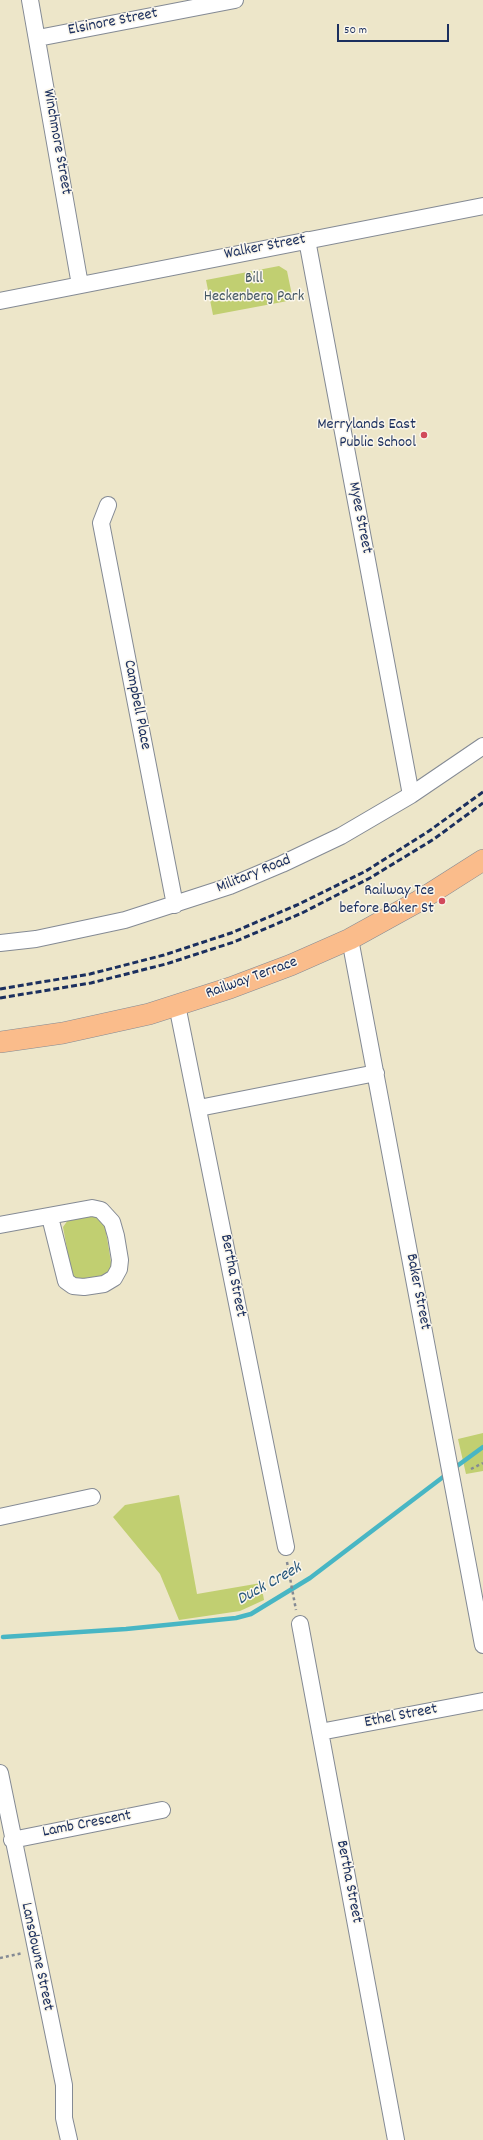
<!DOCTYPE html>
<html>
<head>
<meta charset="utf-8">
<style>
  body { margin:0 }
  #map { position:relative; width:483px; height:2140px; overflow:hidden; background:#ede6c9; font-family:Dekko,sans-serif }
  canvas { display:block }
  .scale { position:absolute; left:337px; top:24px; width:112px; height:18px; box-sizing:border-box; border:2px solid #1b2f5e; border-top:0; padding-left:5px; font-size:12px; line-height:14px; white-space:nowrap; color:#1b2f5e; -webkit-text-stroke:3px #fbf7ec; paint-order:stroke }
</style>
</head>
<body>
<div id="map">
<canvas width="483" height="2140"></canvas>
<div class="scale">50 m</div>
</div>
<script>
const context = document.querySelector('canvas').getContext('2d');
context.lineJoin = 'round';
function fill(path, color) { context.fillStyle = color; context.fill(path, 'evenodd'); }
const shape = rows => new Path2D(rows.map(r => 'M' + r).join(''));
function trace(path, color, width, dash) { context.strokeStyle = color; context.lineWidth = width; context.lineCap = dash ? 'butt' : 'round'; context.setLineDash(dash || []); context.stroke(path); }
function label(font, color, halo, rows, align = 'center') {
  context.font = font + ' Dekko,sans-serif'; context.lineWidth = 3; context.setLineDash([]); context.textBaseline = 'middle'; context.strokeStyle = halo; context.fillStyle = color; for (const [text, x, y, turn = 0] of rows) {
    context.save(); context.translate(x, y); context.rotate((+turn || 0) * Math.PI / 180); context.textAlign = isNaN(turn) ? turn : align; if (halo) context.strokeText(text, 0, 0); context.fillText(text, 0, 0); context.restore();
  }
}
fill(shape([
  [279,266,287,271,293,300,213,315,206,280],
  [93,1215,97,1216,105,1226,112,1268,109,1272,101,1276,77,1279,73,1277,71,1271,63,1227,68,1220],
  [483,1433,483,1471,466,1474,458,1439],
  [179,1495,197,1594,261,1583,264,1600,240,1611,179,1620,160,1574,113,1517,125,1505]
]), '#c1cf71');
trace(shape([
  [453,1469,483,1447],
  [3,1637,126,1629,236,1618,251,1614,310,1578,447,1474]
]), '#48b6c4', 4.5);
const minor = shape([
  [30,0,80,285],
  [38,38,235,0],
  [307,240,411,795],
  [0,301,483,206],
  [108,505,101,523,175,905],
  [350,939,483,1645],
  [0,943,36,939,125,920,230,886,282,864,341,836,411,795,483,746],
  [177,1005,286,1547],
  [199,1108,376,1073],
  [0,1225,92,1208,101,1210,112,1222,116,1236,120,1260,119,1269,114,1278,104,1284,84,1287,73,1286,66,1281,50,1217],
  [0,1517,92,1497],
  [300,1624,396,2140],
  [320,1732,483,1701],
  [0,1773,64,2085,64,2118,69,2140],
  [12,1840,162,1810]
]);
const major = shape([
  [0,1042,63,1033,149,1014,230,988,291,965,350,939,417,902,483,860]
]);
trace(minor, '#848a94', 18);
trace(major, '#848a94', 22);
trace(shape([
  [471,1469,483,1463],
  [287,1562,296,1610],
  [0,1958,23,1953]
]), '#848a94', 2.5, [3, 3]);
trace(minor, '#fff', 16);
trace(major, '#fabc8b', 21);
trace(shape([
  [0,989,90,974,164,955,231,933,297,905,366,871,429,831,483,792],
  [0,998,91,983,166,964,234,942,302,913,370,878,434,839,483,803]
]), '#1b2f5e', 3, [6, 3]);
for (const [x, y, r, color] of [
  [424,435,4,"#d1495b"],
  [442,901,4,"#d1495b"]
]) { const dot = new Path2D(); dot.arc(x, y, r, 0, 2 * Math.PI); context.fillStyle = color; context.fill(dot); trace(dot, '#fbf7ec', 1.5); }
label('16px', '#1b2f5e', '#fbf7ec', [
  ["Elsinore Street",113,23,-11],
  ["Winchmore Street",56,142,80],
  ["Walker Street",265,248,-11],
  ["Myee Street",359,518,79],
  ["Campbell Place",136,705,79],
  ["Military Road",254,875,-22],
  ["Railway Terrace",252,979,-20],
  ["Bertha Street",232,1276,79],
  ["Baker Street",417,1292,79],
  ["Ethel Street",401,1717,-11],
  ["Lamb Crescent",87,1825,-11],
  ["Bertha Street",348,1882,79],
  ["Lansdowne Street",36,1957,78]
]);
label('16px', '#445763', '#fbf7ec', [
  ["Bill",254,280],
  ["Heckenberg Park",254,298]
]);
label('16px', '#1b2f5e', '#fbf7ec', [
  ["Merrylands East",416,426],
  ["Public School",416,444],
  ["Railway Tce",434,892],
  ["before Baker St",434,910]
], 'right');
label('italic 17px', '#28587d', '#fbf7ec', [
  ["Duck Creek",270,1585,-29]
]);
</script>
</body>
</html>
